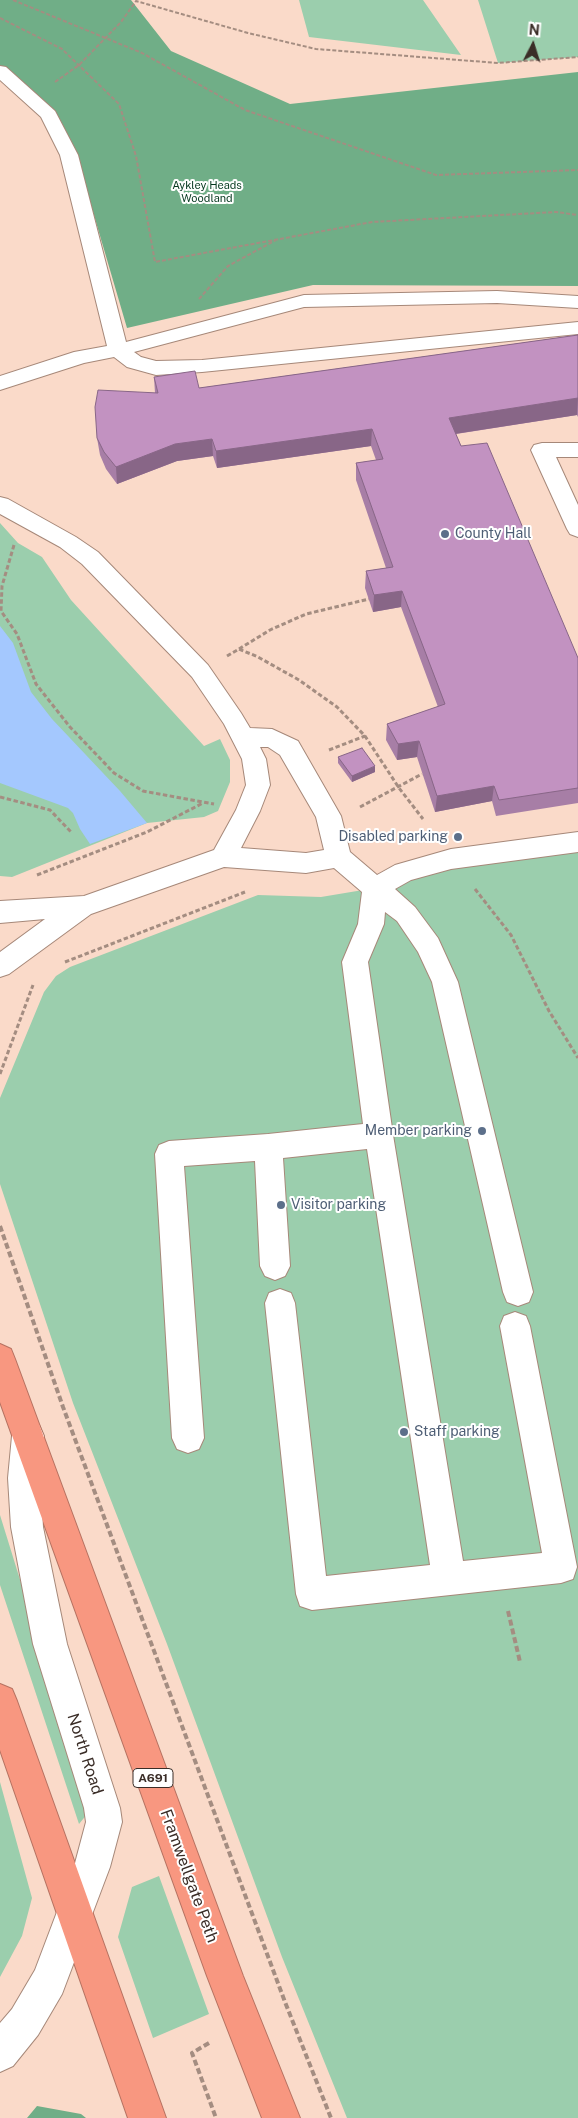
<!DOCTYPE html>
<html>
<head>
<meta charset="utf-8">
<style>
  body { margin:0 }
  #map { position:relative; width:578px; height:2118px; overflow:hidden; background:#fadac9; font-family:"Public Sans",sans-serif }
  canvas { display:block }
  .north { position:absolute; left:508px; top:20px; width:50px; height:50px; -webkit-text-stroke:4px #fff; paint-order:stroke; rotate:5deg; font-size:14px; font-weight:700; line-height:20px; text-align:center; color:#3a2d27 }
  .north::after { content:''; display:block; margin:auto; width:18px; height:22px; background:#3a2d27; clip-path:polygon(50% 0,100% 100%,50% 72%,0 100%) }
</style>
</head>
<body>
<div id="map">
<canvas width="578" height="2118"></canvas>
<div class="north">N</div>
</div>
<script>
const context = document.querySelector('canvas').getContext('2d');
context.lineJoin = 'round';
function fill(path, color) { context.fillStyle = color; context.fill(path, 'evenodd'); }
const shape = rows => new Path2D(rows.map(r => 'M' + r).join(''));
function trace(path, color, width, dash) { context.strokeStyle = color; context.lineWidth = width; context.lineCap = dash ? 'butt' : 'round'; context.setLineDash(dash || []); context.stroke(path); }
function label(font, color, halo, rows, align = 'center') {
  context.font = font + ' "Public Sans",sans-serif'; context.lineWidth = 4; context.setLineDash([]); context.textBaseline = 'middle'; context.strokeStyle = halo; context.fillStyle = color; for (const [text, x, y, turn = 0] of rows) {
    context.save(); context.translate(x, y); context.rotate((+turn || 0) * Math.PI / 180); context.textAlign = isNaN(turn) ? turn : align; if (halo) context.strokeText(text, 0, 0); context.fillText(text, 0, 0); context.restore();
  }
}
fill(shape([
  [299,0,423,0,461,55,309,37],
  [478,0,578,0,578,57,498,63],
  [0,523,18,543,42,557,71,600,204,746,220,739,230,760,230,782,218,811,204,817,147,823,12,877,0,876],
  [578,842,578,2118,347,2118,282,1957,167,1644,73,1403,0,1184,0,1098,44,992,56,976,70,967,258,895,321,897,375,888,404,872],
  [0,1515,73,1751,88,1813,79,1824,0,1585],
  [0,1782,32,1898,22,1936,0,1977],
  [159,1876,209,2014,153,2038,118,1937,132,1887]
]), '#9bcead');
fill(shape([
  [0,0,131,0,171,51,290,104,578,72,578,286,313,285,127,328,79,164,10,73,0,66],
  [37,2106,81,2114,86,2118,27,2118]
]), '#70ae87');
fill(shape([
  [0,626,13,643,31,692,52,719,120,791,147,823,90,844,80,829,73,813,68,808,0,783]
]), '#a4c8fe');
const minor = shape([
  [0,66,6,67,55,111,78,155,126,342,304,295,497,291,578,296,578,308,497,303,304,307,134,352,141,357,156,361,202,360,578,322,578,334,202,372,156,375,127,367,114,357,84,363,0,390,0,376,74,352,107,346,60,155,41,117,0,80,0,66],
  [542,443,578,443,578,457,556,457,578,505,578,537,570,534,567,529,531,450,534,445,542,443],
  [0,497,8,499,76,537,98,552,208,665,241,713,250,728,272,729,298,741,341,816,350,852,377,875,395,865,451,849,578,832,578,852,451,869,411,880,395,889,415,907,438,938,458,982,533,1292,529,1302,518,1306,507,1302,503,1292,432,982,418,952,397,921,385,912,384,924,368,962,393,1135,463,1561,542,1553,500,1326,504,1316,515,1312,526,1316,530,1326,577,1567,573,1579,561,1583,312,1610,300,1606,296,1594,265,1303,269,1293,280,1289,291,1293,295,1303,326,1576,430,1565,367,1149,283,1158,290,1266,285,1276,275,1280,265,1276,260,1266,255,1161,184,1166,204,1438,199,1449,188,1453,177,1449,172,1438,155,1154,159,1145,169,1141,268,1134,363,1124,342,962,358,924,362,892,334,868,306,873,224,867,91,914,9,974,0,977,0,952,45,919,0,923,0,901,84,896,214,850,236,810,246,785,242,759,224,724,192,677,82,564,60,547,0,514,0,497],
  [260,747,268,747,280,755,316,817,324,850,306,853,241,848,260,811,270,785,266,759,260,747],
  [28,1421,39,1425,44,1436,40,1478,43,1527,67,1644,120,1808,122,1822,110,1867,62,1994,38,2035,13,2066,0,2072,0,2023,12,2009,35,1970,74,1867,86,1822,84,1808,33,1644,11,1527,8,1478,12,1436,17,1425,28,1421]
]);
const highway = shape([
  [0,1344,11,1349,15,1359,243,1976,300,2118,262,2118,207,1976,0,1402,0,1344],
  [0,1684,12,1689,17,1701,166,2118,128,2118,0,1750,0,1684]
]);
trace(minor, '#a68879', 2);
trace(highway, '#b67261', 2);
trace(shape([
  [13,0,142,53,245,110,436,175,578,170],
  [0,18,62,49,119,104,136,156,155,262,372,222,556,212,578,215],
  [55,82,79,65,121,22,136,1,248,33,316,49,498,63,578,57],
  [199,299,228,266,276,240]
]), '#a48d81', 2, [4, 2]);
trace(shape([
  [14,545,2,586,1,611,17,634,36,684,70,727,114,773,143,791,214,804],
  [239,649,270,630,306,614,369,599],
  [227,656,239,649,258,657,299,680,337,707,365,736,399,788,423,819],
  [329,750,365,736],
  [0,797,50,810,71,832],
  [360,807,422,774],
  [37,875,147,832,203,803],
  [475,889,511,935,549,1011,578,1058],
  [65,962,245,892],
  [0,1074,33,985]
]), '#a48d81', 3, [4.5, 2.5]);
trace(shape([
  [0,1226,63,1407,285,2002,331,2118],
  [508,1611,520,1662],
  [209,2043,192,2053,216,2118]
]), '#a48d81', 4, [6, 3]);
fill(minor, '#fff');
fill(highway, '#f89780');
fill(shape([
  [578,335,578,417,577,415,456,434,461,446,578,658,578,803,496,816,492,801,435,812,417,757,397,760,386,740,387,724,438,707,401,607,373,612,365,588,366,571,386,568,356,480,356,463,376,460,371,446,217,468,213,456,177,461,117,484,106,469,100,455,97,438,155,393,154,377,199,388],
  [338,757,375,772,352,782,338,763]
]), '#a77ea6');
fill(shape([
  [578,398,577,415,448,435,449,418],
  [372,429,371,446,217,468,216,451],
  [212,439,213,456,177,461,117,484,116,467,175,444],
  [402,591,401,607,373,612,374,595],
  [419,741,417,757,397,760,398,744],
  [375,766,375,772,352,782,352,776],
  [494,786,492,801,435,812,437,796]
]), '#886687');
const building = shape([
  [578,335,578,398,449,418,461,446,487,443,578,658,578,788,499,800,494,786,437,796,419,741,398,744,387,724,445,704,402,591,374,595,366,571,393,567,356,463,383,459,372,429,216,451,212,439,175,444,116,467,104,452,97,438,95,407,98,390,158,393,154,377,195,371,199,388,578,335],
  [362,748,375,766,352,776,338,757,362,748]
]);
fill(building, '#c292c1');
trace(building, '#886687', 1);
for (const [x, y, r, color] of [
  [445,534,5,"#5c6f8a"],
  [458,837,5,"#5c6f8a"],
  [482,1131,5,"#5c6f8a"],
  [281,1205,5,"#5c6f8a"],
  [404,1432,5,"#5c6f8a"]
]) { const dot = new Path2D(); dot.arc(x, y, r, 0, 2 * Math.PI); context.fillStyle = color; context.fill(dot); trace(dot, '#fff', 2); }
label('11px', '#05381f', '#fff', [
  ["Aykley Heads",207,186],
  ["Woodland",207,199]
]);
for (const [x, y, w] of [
  [153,1778,40]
]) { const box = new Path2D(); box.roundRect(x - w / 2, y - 9.5, w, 19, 4); context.fillStyle = '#fff'; context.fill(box); trace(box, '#3a2d27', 1); }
label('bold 12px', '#3a2d27', null, [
  ["A691",153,1778]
]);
label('14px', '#4e5e75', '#fff', [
  ["County Hall",455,534],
  ["Disabled parking",448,837,"right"],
  ["Member parking",472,1131,"right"],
  ["Visitor parking",291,1205],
  ["Staff parking",414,1432]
], 'left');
label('16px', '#3a2d27', '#fff', [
  ["North Road",85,1754,72],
  ["Framwellgate Peth",189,1876,70]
]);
</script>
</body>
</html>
